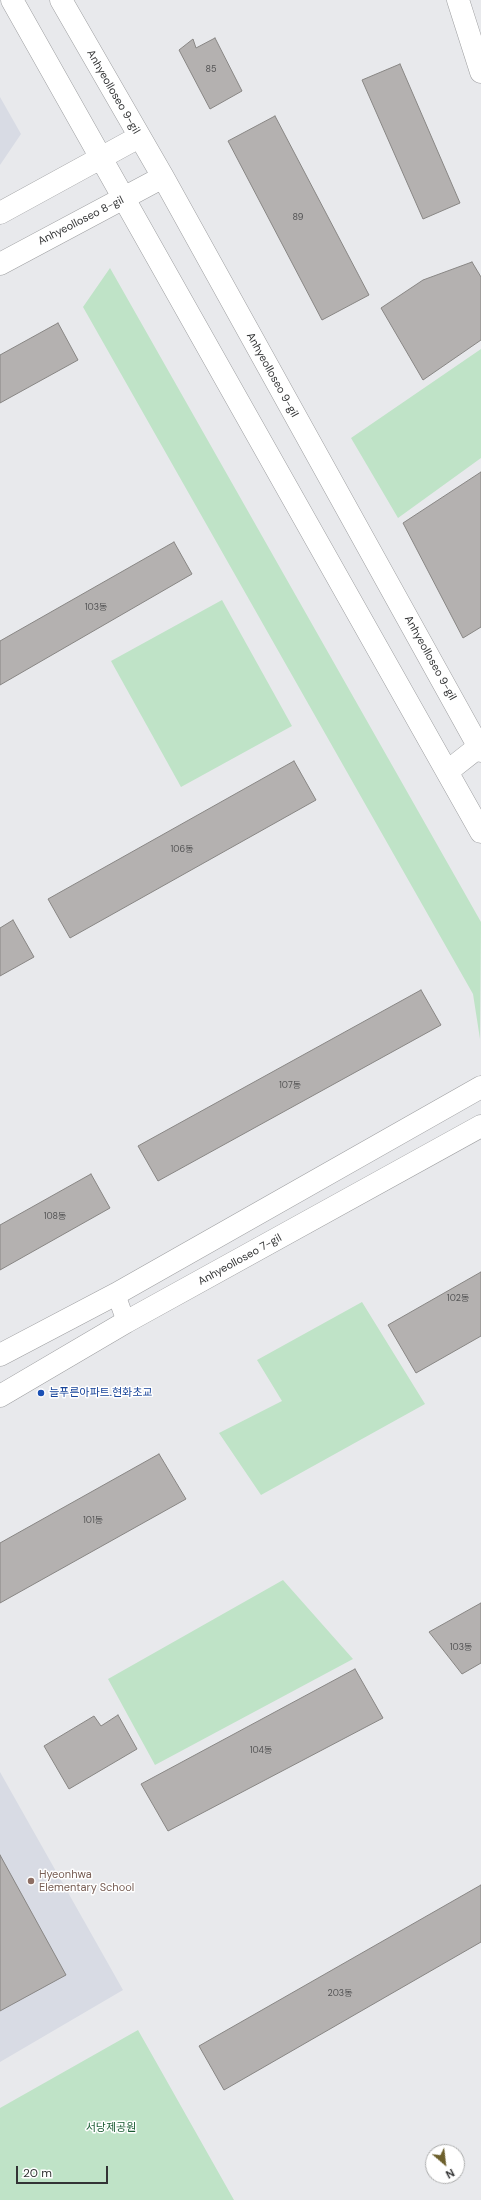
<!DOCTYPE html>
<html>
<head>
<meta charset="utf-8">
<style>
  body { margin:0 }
  #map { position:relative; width:481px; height:2200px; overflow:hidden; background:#e8e9ec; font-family:"DM Sans",sans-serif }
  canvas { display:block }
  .north { position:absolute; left:425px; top:2144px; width:40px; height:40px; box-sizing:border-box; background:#fff; border:1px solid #adaeae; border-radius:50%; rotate:152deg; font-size:11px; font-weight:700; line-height:16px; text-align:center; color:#333435 }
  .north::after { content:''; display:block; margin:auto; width:14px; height:18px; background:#6d602d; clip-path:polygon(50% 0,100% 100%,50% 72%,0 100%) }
  .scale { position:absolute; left:16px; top:2166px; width:92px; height:18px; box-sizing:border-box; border:2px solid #333435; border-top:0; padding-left:5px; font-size:12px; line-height:14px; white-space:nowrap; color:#333435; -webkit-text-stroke:3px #fff; paint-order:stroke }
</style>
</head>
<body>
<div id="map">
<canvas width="481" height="2200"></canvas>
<div class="north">N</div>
<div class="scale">20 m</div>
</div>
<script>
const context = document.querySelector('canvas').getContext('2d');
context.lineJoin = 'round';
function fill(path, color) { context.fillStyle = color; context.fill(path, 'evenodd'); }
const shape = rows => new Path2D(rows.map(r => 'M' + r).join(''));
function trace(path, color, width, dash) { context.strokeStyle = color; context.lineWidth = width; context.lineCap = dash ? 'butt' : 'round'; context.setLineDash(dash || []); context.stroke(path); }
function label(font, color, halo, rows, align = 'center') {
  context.font = font + ' "DM Sans","Noto Sans KR",sans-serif'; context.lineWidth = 3; context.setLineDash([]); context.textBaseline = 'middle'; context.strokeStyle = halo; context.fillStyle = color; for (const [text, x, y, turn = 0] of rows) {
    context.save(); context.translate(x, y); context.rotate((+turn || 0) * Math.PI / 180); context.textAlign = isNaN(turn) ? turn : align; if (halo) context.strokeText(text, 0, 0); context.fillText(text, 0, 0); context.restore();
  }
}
fill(shape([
  [0,97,21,134,0,165],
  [0,1772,123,1990,0,2062]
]), '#d8dbe4');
fill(shape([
  [110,268,481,922,480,1039,473,994,83,307],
  [481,349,481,458,398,518,351,438],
  [222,600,292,726,181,787,111,661],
  [362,1302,425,1404,261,1495,219,1433,282,1401,257,1360],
  [283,1580,353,1659,155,1765,108,1679],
  [138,2030,234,2200,0,2200,0,2108]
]), '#bfe3c7');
const building = shape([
  [215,38,242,91,210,109,179,50,193,39,196,48,215,38],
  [400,64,460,203,423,219,362,80,400,64],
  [275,116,369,295,322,320,228,141,275,116],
  [472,262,481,277,481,340,423,380,381,308,423,280,472,262],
  [58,323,78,360,0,403,0,355,58,323],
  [481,472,481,627,463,638,403,523,481,472],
  [174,542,192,574,0,685,0,641,174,542],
  [294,761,316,800,70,938,48,899,294,761],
  [13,920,34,957,0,976,0,928,13,920],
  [421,990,441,1025,158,1181,138,1146,421,990],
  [91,1174,110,1208,0,1270,0,1225,91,1174],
  [481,1272,481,1336,416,1373,388,1325,481,1272],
  [159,1454,186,1499,0,1603,0,1543,159,1454],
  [481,1603,481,1663,462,1674,429,1632,481,1603],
  [355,1669,383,1718,168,1831,141,1784,355,1669],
  [118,1715,137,1749,69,1789,44,1746,94,1716,101,1726,118,1715],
  [0,1855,66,1975,0,2011,0,1855],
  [481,1885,481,1942,224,2090,199,2046,481,1885]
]);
fill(building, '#b4b1b0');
trace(building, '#888684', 1);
const service = shape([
  [116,1294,126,1322]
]);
const minor = shape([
  [458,0,481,72],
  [448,771,481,745]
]);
const tertiary = shape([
  [12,0,481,832],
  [61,0,163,177,481,751],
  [0,213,139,137],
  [0,264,163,177],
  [0,1355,116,1294,481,1087],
  [0,1396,126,1322,481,1126]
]);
trace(service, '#9d9ea0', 19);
trace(minor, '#9d9ea0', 23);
trace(tertiary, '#9d9ea0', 23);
trace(service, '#fff', 18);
trace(minor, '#fff', 22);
trace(tertiary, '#fff', 22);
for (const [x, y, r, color] of [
  [41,1393,4,"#1a4fb4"],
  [31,1881,4,"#8d6e63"]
]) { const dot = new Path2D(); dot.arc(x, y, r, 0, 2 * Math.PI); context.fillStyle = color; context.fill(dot); trace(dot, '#fff', 1.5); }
label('9px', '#535354', null, [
  ["85",211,70],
  ["89",298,218],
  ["103동",96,608],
  ["106동",182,850],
  ["107동",290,1086],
  ["108동",55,1217],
  ["102동",458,1299],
  ["101동",93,1521],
  ["103동",461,1648],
  ["104동",261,1751],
  ["203동",340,1994]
]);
label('11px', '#333435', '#fff', [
  ["Anhyeolloseo 9-gil",113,92,60],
  ["Anhyeolloseo 8-gil",81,221,-27],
  ["Anhyeolloseo 9-gil",272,375,61],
  ["Anhyeolloseo 9-gil",430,658,61],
  ["Anhyeolloseo 7-gil",240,1260,-29]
]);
label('11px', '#164399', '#fff', [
  ["늘푸른아파트.현화초교",49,1393]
], 'left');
label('11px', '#785e54', '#fff', [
  ["Hyeonhwa",39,1875],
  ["Elementary School",39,1888]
], 'left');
label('11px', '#1a5c33', '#fff', [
  ["서당제공원",111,2128]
]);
</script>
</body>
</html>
